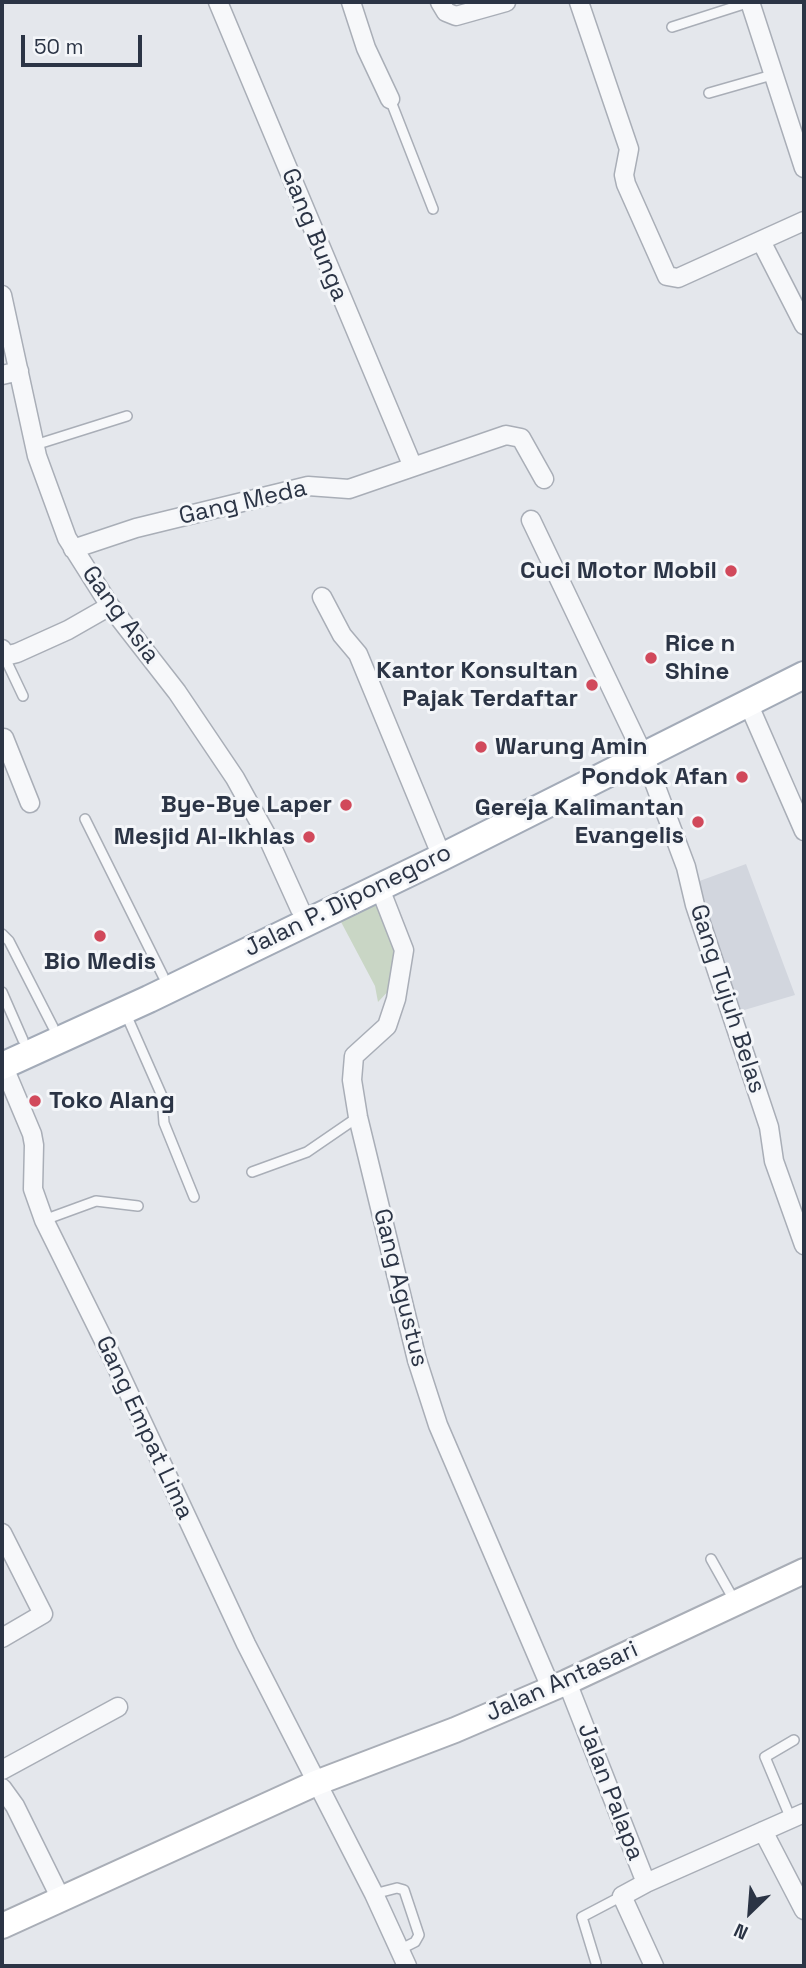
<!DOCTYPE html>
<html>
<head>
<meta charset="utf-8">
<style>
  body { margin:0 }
  #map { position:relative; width:806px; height:1968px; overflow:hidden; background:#e4e7ec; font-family:"Space Grotesk",sans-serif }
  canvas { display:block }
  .frame { position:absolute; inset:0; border:4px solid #2b3445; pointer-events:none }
  .north { position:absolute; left:715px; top:1877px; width:70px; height:70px; -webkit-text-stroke:5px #f4f6f9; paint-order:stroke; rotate:205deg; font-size:19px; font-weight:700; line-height:28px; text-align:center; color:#2b3445 }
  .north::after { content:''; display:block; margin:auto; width:24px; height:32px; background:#2b3445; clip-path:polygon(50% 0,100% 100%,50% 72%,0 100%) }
  .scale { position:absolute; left:21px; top:35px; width:121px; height:32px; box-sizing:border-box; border:4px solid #2b3445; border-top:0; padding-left:9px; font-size:21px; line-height:24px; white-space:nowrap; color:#2b3445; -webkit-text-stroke:5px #f4f6f9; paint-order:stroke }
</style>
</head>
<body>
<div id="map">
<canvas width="806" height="1968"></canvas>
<div class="frame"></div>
<div class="north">N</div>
<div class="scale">50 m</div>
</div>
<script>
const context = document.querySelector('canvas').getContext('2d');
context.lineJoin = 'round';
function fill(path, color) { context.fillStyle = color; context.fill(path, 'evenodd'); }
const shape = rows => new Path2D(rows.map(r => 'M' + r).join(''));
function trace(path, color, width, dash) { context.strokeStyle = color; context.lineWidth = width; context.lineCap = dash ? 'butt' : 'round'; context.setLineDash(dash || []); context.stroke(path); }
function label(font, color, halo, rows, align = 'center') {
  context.font = font + ' "Space Grotesk",sans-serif'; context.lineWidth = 6; context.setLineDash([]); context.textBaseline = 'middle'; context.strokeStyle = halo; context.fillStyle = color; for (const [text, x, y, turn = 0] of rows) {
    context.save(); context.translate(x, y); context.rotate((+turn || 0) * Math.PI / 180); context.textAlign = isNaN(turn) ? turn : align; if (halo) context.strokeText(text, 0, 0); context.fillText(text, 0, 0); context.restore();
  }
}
fill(shape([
  [746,864,795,995,741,1011,694,883]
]), '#d2d6de');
fill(shape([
  [377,901,399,958,394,985,378,1002,375,986,340,920]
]), '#c9d6c5');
const lane = shape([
  [672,27,750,2],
  [709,93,772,75],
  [390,99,433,209],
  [35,445,127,416],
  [4,656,23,696],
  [85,819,163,976],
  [2,934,9,941,53,1027],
  [2,992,23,1040],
  [125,1012,162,1096,164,1123,194,1197],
  [252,1172,307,1152,358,1117],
  [44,1220,96,1201,138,1206],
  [711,1559,734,1600],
  [791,1819,765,1757,794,1740],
  [374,1894,397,1888,404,1890,419,1935,415,1942,399,1950],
  [596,1963,582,1917,622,1896]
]);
const street = shape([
  [218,2,413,467],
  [351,2,366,48,390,99],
  [440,2,446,12,456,16,506,2],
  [579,2,629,149,624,175,626,184,667,276,678,278,804,221],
  [750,2,804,168],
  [761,241,804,325],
  [2,295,37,456,67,538,110,606,177,692,235,778,267,836,300,909],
  [2,375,19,371],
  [531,520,639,746],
  [73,549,136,528,308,486,349,489,506,435,521,438,544,479],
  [322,597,342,635,358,654,442,857],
  [2,649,5,656,17,653,68,630,110,606],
  [748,703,804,831],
  [2,739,4,738,30,803],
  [644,755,686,867,695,905,769,1127,774,1161,804,1245],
  [379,886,404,950,396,999,387,1026,354,1056,352,1080,358,1117,417,1360,438,1425,551,1688],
  [3,1065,32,1134,34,1145,33,1189,44,1220,111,1355,246,1644,374,1894,407,1966],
  [2,1533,43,1614,2,1638],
  [567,1682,646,1883,622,1896,654,1966],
  [2,1770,118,1707],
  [2,1788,15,1806,61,1899],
  [763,1831,804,1910],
  [646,1883,804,1813]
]);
const secondary = shape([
  [2,1926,316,1783,455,1730,567,1682,804,1571]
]);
const primary = shape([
  [2,1066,149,999,442,857,804,675]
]);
trace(lane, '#a9aeb7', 12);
trace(street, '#a9aeb7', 21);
trace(secondary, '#a9aeb7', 28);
trace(primary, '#a3abb8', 30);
trace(lane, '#f7f8fa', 9);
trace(street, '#f7f8fa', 18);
trace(secondary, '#fff', 24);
trace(primary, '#fff', 26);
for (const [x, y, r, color] of [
  [731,571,7,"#d1495b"],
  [651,658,7,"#d1495b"],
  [592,685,7,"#d1495b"],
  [481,747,7,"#d1495b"],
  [742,777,7,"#d1495b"],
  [346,805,7,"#d1495b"],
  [698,822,7,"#d1495b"],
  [309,837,7,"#d1495b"],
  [100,936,7,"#d1495b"],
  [35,1101,7,"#d1495b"]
]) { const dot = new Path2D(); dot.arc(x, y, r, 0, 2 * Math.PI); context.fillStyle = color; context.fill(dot); trace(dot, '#f4f6f9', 2.5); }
label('24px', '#2b3445', '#f4f6f9', [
  ["Gang Bunga",314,235,68],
  ["Gang Meda",243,503,-13],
  ["Gang Asia",120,615,54],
  ["Jalan P. Diponegoro",348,901,-26],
  ["Gang Tujuh Belas",727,999,72],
  ["Gang Agustus",400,1288,76],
  ["Gang Empat Lima",144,1428,65],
  ["Jalan Antasari",562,1682,-24],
  ["Jalan Palapa",610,1792,69]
]);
label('bold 24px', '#2b3445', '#f4f6f9', [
  ["Cuci Motor Mobil",717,571],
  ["Rice n",665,644,"left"],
  ["Shine",665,672,"left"],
  ["Kantor Konsultan",578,671],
  ["Pajak Terdaftar",578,699],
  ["Warung Amin",495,747,"left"],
  ["Pondok Afan",728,777],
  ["Bye-Bye Laper",332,805],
  ["Gereja Kalimantan",684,808],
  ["Evangelis",684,836],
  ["Mesjid Al-Ikhlas",295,837],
  ["Bio Medis",100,962,"center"],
  ["Toko Alang",49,1101,"left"]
], 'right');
</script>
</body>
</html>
